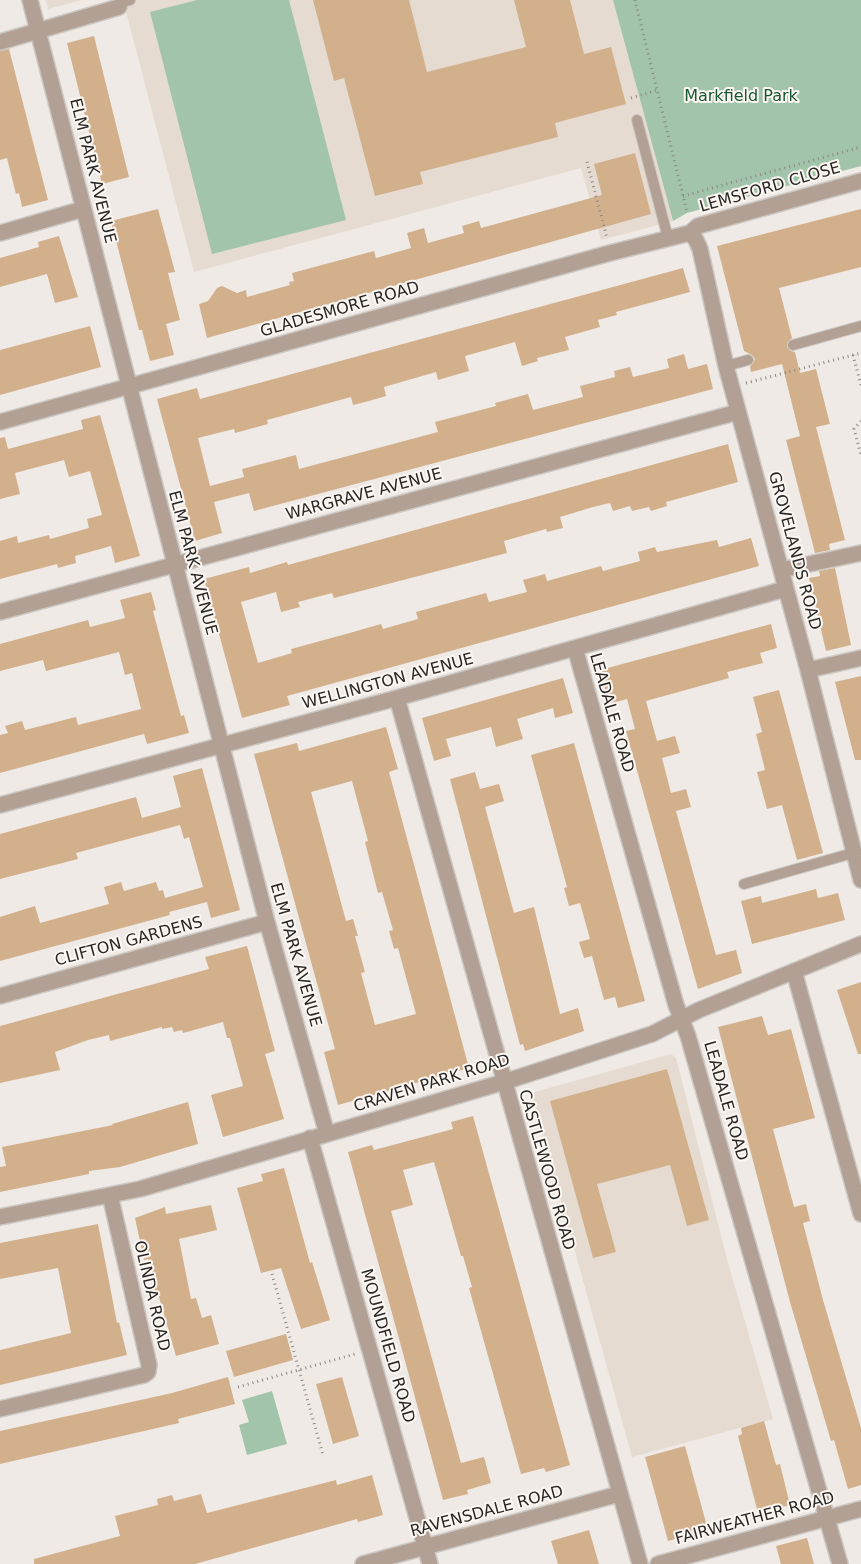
<!DOCTYPE html>
<html>
<head>
<meta charset="utf-8">
<style>
  body { margin:0 }
  canvas { display:block; background:#efeae5 }
</style>
</head>
<body>
<canvas width="861" height="1564"></canvas>
<script>
const context = document.querySelector('canvas').getContext('2d');
context.lineJoin = 'round';
function fill(path, color) { context.fillStyle = color; context.fill(path, 'evenodd'); }
const shape = rows => new Path2D(rows.map(r => 'M' + r).join(''));
function trace(path, color, width, dash) { context.strokeStyle = color; context.lineWidth = width; context.lineCap = dash ? 'butt' : 'round'; context.setLineDash(dash || []); context.stroke(path); }
function label(font, color, halo, rows, align = 'center') {
  context.font = font + ' "DejaVu Sans",sans-serif'; context.lineWidth = 4; context.setLineDash([]); context.textBaseline = 'middle'; context.strokeStyle = halo; context.fillStyle = color; for (const [text, x, y, turn = 0] of rows) {
    context.save(); context.translate(x, y); context.rotate((+turn || 0) * Math.PI / 180); context.textAlign = isNaN(turn) ? turn : align; if (halo) context.strokeText(text, 0, 0); context.fillText(text, 0, 0); context.restore();
  }
}
fill(shape([
  [46,0,82,0,48,9],
  [123,0,613,0,673,221,601,240,581,168,194,272],
  [671,1054,676,1058,727,1259,773,1419,632,1457,531,1093]
]), '#e6dbd1');
fill(shape([
  [197,0,289,0,346,220,212,254,150,12],
  [613,0,861,0,861,166,687,213,673,221],
  [272,1391,287,1444,247,1455,239,1425,249,1422,242,1400]
]), '#a2c4aa');
fill(shape([
  [313,0,409,0,427,72,526,47,514,0,570,0,584,54,611,47,626,104,555,123,558,137,420,172,423,184,375,196,344,78,334,81],
  [94,36,129,177,102,184,67,43],
  [9,49,48,200,22,207,19,193,16,194,7,158,0,160,0,51],
  [635,153,651,214,207,338,199,304,208,301,217,288,222,286,237,293,246,290,247,297,290,285,289,282,294,281,292,273,374,251,376,258,411,248,407,233,424,228,428,243,464,233,462,226,479,221,481,228,602,195,594,164],
  [158,209,175,272,168,273,180,320,166,324,174,355,150,361,142,330,139,330,111,221],
  [861,209,861,267,779,288,792,338,787,343,787,347,791,351,795,352,800,373,816,369,830,424,816,427,845,540,829,544,830,550,815,553,786,440,800,436,782,364,751,372,750,367,755,359,752,355,744,351,717,246],
  [59,236,78,297,55,303,47,274,0,287,0,258,39,247,38,242],
  [683,268,690,292,616,312,617,315,598,320,600,327,565,337,569,350,537,358,538,361,522,366,515,342,465,356,469,371,438,380,436,372,384,387,386,396,369,401,353,405,351,397,267,420,268,424,235,433,234,429,198,438,210,486,244,477,242,469,296,455,299,469,438,432,435,422,496,406,495,403,528,394,533,410,583,397,580,386,615,377,614,371,630,367,633,377,669,368,667,359,684,354,688,369,707,364,713,389,254,511,249,493,214,502,222,533,195,541,157,399,197,388,200,399],
  [90,326,101,367,0,395,0,350],
  [100,415,140,556,115,563,111,546,75,556,76,563,58,568,57,564,0,579,0,541,17,536,18,543,49,535,50,539,89,528,87,519,102,515,90,471,69,477,64,460,15,473,20,494,0,499,0,438,5,437,8,449,83,429,81,420],
  [728,444,738,482,666,502,667,506,651,511,649,507,632,511,630,506,613,511,610,503,593,507,560,517,563,528,547,532,546,529,504,541,507,553,334,598,332,593,298,602,300,607,281,612,276,592,241,602,258,663,292,653,291,649,346,634,381,624,383,629,418,619,416,612,486,593,489,602,527,592,523,580,545,574,547,581,601,566,603,571,640,561,638,552,655,547,657,552,717,540,719,547,751,538,759,566,287,696,290,705,242,718,204,579,249,567,250,573,287,562,288,565],
  [835,568,851,645,826,651,809,578,820,576,819,571],
  [151,592,156,610,153,611,167,664,181,716,184,715,189,733,147,744,144,734,0,773,0,735,8,733,5,726,22,721,25,730,76,717,78,725,141,709,132,673,125,675,119,652,46,671,43,660,0,671,0,644,88,620,90,627,125,618,120,600],
  [771,624,777,648,760,653,763,663,727,672,729,678,646,701,657,741,675,736,680,753,662,758,671,793,686,789,691,807,676,811,716,955,736,950,742,973,698,989,626,731,635,729,627,699,609,704,600,670],
  [861,676,861,760,855,760,835,682],
  [563,678,573,713,555,718,553,708,517,719,523,739,496,747,491,727,446,739,451,756,434,761,422,718],
  [779,690,823,853,797,860,782,805,767,809,757,772,765,770,756,734,762,732,753,697],
  [386,727,398,769,389,772,469,1068,338,1105,324,1052,335,1049,254,754,297,743,299,751],
  [352,781,368,841,365,842,378,893,382,892,393,930,389,931,394,949,398,948,416,1014,375,1025,361,973,365,972,355,936,358,936,353,919,346,921,311,792],
  [574,743,645,1001,618,1008,615,997,604,1000,592,956,584,958,579,942,590,939,580,903,569,906,564,888,567,887,531,755],
  [202,768,240,910,211,918,207,902,169,912,170,915,0,961,0,917,35,906,40,923,109,904,104,887,121,882,124,891,156,882,159,891,163,890,165,898,203,887,189,837,184,839,180,825,76,853,78,859,0,879,0,834,136,797,142,818,181,807,173,776],
  [475,772,480,789,499,784,504,801,485,807,514,913,534,907,560,1014,578,1008,584,1031,525,1051,523,1044,520,1045,450,779],
  [816,889,818,898,838,893,845,920,752,944,741,901,761,896,762,903],
  [247,946,275,1051,265,1054,284,1119,223,1137,211,1095,243,1086,230,1038,227,1038,223,1022,183,1033,182,1030,174,1032,172,1027,162,1029,162,1027,110,1041,109,1035,88,1040,55,1052,60,1070,0,1083,0,1026,209,969,205,957],
  [861,982,861,1054,858,1054,837,990],
  [762,1016,768,1035,791,1029,815,1118,773,1129,794,1207,806,1204,810,1221,803,1223,823,1300,861,1428,861,1485,848,1489,834,1440,831,1441,790,1302,718,1027],
  [667,1069,709,1220,687,1226,670,1165,597,1184,616,1252,593,1258,550,1101],
  [188,1102,198,1144,120,1167,89,1171,89,1174,0,1192,0,1167,6,1166,2,1147,113,1125,112,1124],
  [473,1116,570,1465,546,1472,544,1468,521,1474,469,1288,472,1287,463,1256,461,1256,434,1162,403,1170,413,1205,391,1211,461,1463,484,1457,491,1483,467,1490,468,1494,443,1500,348,1152,372,1145,374,1150,453,1129,451,1122],
  [284,1168,310,1263,312,1262,330,1320,301,1329,281,1268,261,1273,237,1188,263,1181,261,1174],
  [211,1205,217,1230,179,1239,191,1299,196,1298,202,1318,211,1315,219,1344,176,1356,159,1297,156,1297,148,1259,144,1260,135,1218,165,1207,166,1214],
  [98,1224,117,1323,119,1322,127,1355,0,1385,0,1350,71,1333,58,1268,0,1279,0,1243],
  [286,1334,293,1360,234,1377,226,1351],
  [228,1377,235,1404,178,1419,179,1423,0,1464,0,1431,172,1393],
  [342,1377,359,1436,333,1444,316,1384],
  [764,1421,776,1465,780,1464,790,1505,758,1513,738,1436,742,1434,741,1428],
  [685,1446,708,1530,668,1541,645,1457],
  [372,1475,383,1515,358,1522,357,1519,195,1564,34,1564,34,1559,120,1536,115,1516,158,1505,157,1499,172,1495,174,1501,201,1494,207,1513,336,1480,337,1485],
  [589,1530,599,1564,558,1564,551,1541],
  [807,1538,814,1564,781,1564,776,1546]
]), '#d3b08c');
const lane = shape([
  [119,7,123,2,130,0],
  [637,120,668,238],
  [793,345,861,326],
  [726,366,748,360],
  [744,884,853,853]
]);
const street = shape([
  [30,0,267,922,327,1134],
  [0,42,119,7],
  [0,233,83,209],
  [690,233,696,240,700,249,726,366,808,670,861,880],
  [690,233,698,226,861,181],
  [0,422,610,253,690,233],
  [781,570,861,553],
  [0,612,738,412],
  [575,648,676,1005,688,1036,840,1564],
  [808,670,861,658],
  [397,698,640,1564],
  [0,805,397,698,785,589],
  [794,971,861,1214],
  [0,996,267,922],
  [310,1138,430,1564],
  [0,1217,140,1189,504,1082,652,1034,699,1010,861,944],
  [0,1409,144,1375,148,1372,149,1365,110,1195],
  [363,1564,619,1494],
  [658,1564,861,1509]
]);
trace(lane, '#cbc7c2', 12);
trace(street, '#cbc7c2', 18);
trace(shape([
  [635,0,687,212],
  [631,98,658,90],
  [587,162,607,238],
  [683,196,861,147],
  [853,355,861,385],
  [746,383,861,353],
  [861,421,854,429,861,455],
  [272,1274,323,1455],
  [238,1387,355,1354]
]), '#8b8784', 3, [1, 4]);
trace(lane, '#b3a094', 10);
trace(street, '#b3a094', 15);
label('16px', '#17572f', '#fcf7f2', [
  ["Markfield Park",741,97]
]);
label('16px', '#292725', '#fcf7f2', [
  ["ELM PARK AVENUE",92,171,76],
  ["LEMSFORD CLOSE",770,188,-16],
  ["GLADESMORE ROAD",340,310,-16],
  ["WARGRAVE AVENUE",364,495,-15],
  ["GROVELANDS ROAD",794,551,75],
  ["ELM PARK AVENUE",192,563,75],
  ["WELLINGTON AVENUE",388,682,-15],
  ["LEADALE ROAD",611,713,74],
  ["CLIFTON GARDENS",129,942,-15],
  ["ELM PARK AVENUE",295,955,74],
  ["CRAVEN PARK ROAD",432,1084,-17],
  ["LEADALE ROAD",725,1101,74],
  ["CASTLEWOOD ROAD",546,1170,74],
  ["OLINDA ROAD",151,1296,77],
  ["MOUNDFIELD ROAD",387,1346,74],
  ["RAVENSDALE ROAD",487,1512,-15],
  ["FAIRWEATHER ROAD",755,1519,-15]
]);
</script>
</body>
</html>
